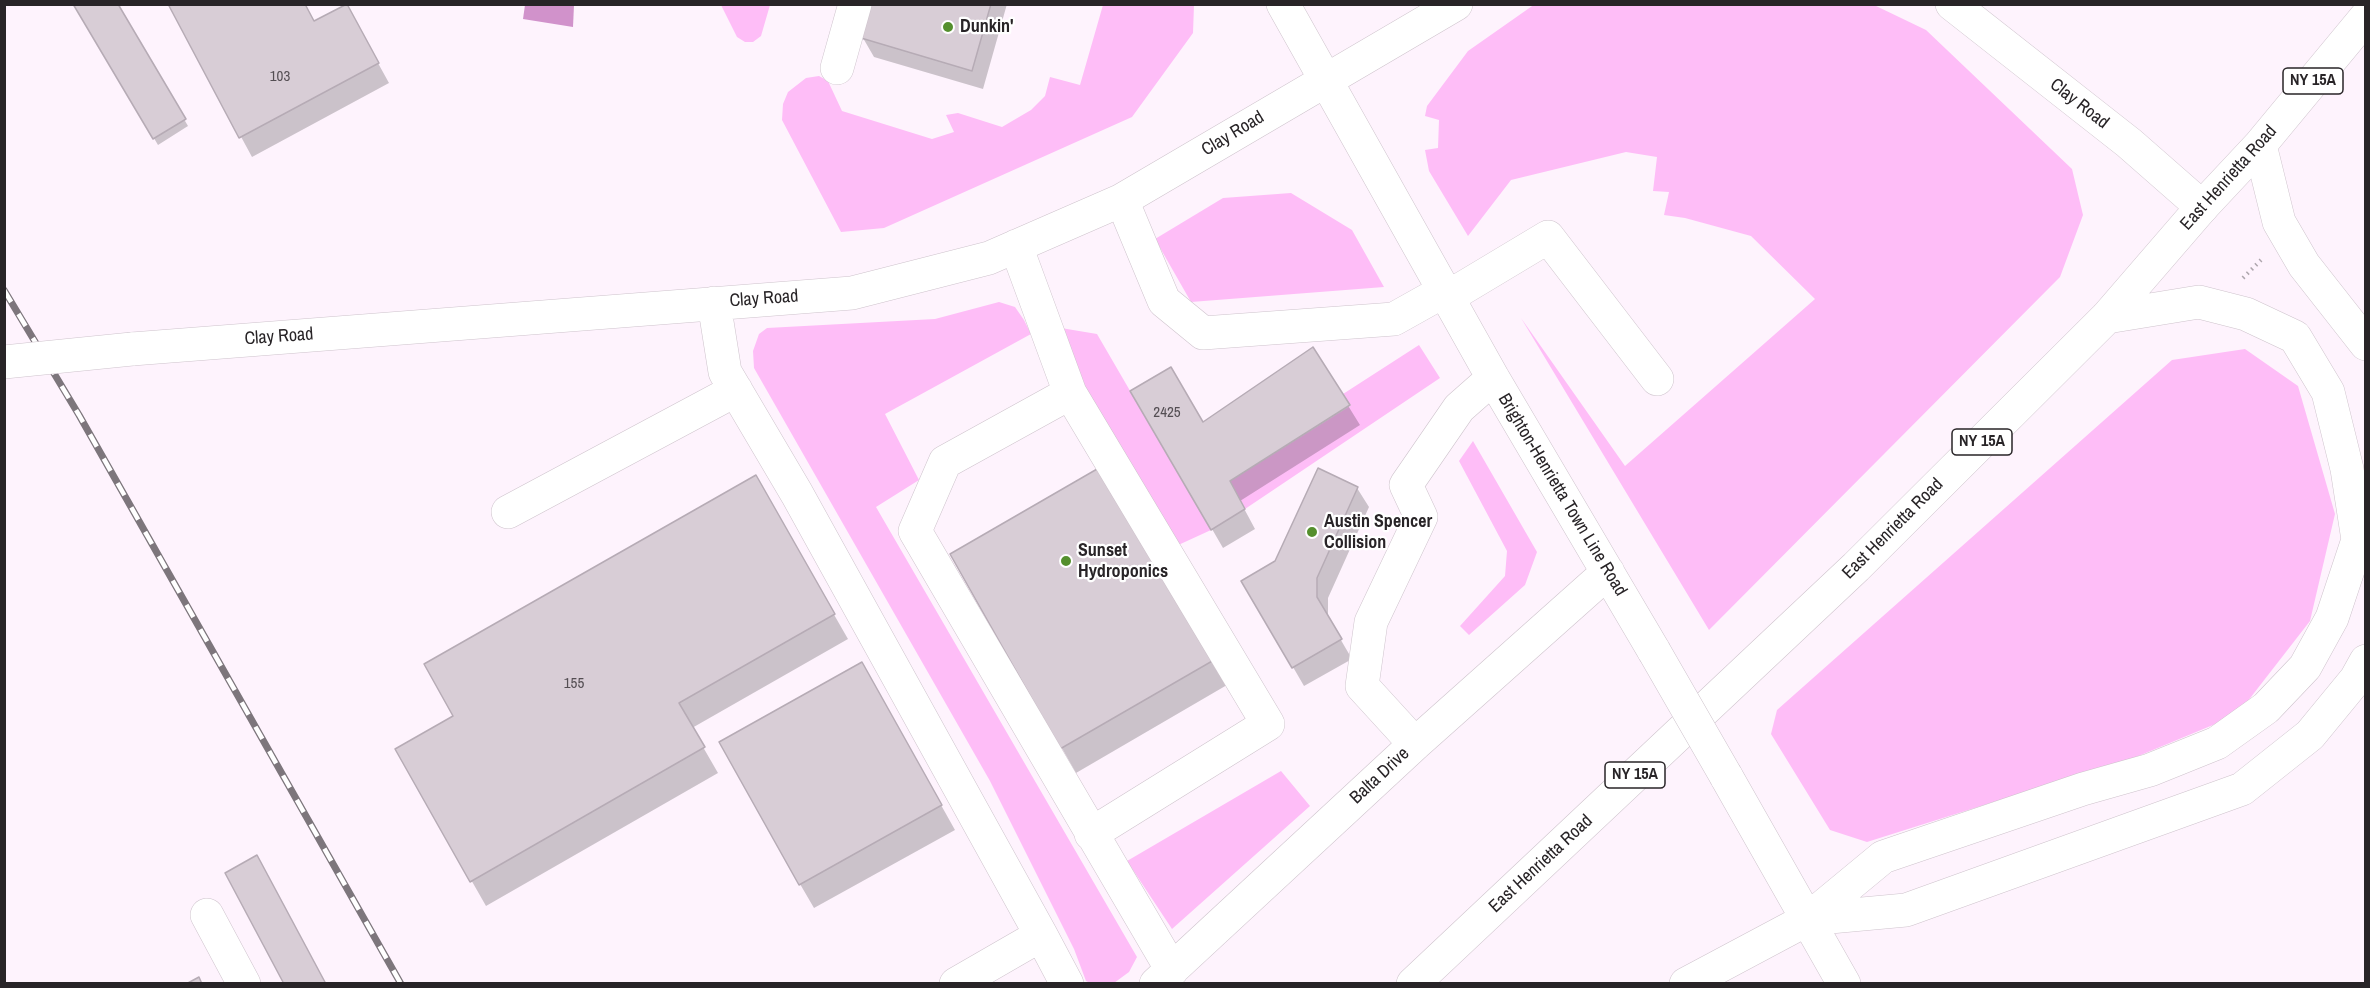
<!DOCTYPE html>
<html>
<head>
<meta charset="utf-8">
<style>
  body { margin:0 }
  #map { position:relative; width:2370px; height:988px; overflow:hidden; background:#fef3fd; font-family:"Archivo Narrow",sans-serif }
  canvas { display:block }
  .frame { position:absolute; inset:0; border:6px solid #282427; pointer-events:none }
</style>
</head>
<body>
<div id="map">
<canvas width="2370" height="988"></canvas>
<div class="frame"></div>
</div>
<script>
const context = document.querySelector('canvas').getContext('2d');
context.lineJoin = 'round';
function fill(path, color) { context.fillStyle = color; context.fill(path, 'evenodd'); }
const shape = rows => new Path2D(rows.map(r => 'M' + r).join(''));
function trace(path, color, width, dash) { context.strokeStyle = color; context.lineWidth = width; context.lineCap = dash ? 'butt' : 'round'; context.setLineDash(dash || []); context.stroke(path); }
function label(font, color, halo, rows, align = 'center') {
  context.font = font + ' "Archivo Narrow",sans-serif'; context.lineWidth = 4.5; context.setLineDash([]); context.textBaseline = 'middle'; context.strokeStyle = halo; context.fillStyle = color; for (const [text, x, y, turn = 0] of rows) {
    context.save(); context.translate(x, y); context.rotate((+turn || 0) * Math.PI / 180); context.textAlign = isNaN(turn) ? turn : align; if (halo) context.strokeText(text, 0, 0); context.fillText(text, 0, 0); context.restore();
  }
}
fill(shape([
  [1535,4,1874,5,1926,30,2072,169,2083,215,2060,277,1709,630,1521,318,1625,466,1815,299,1751,236,1685,218,1664,215,1669,192,1653,191,1657,157,1626,152,1511,180,1468,236,1429,171,1425,150,1438,148,1439,120,1425,116,1427,106,1468,51],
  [721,5,770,5,761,36,753,42,745,42,737,37],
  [1103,5,1194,5,1193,33,1132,117,884,228,841,232,782,120,783,104,788,92,806,78,819,76,828,81,842,111,932,139,954,132,946,115,958,113,1002,127,1031,110,1045,96,1050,77,1080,85],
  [1291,193,1352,230,1384,287,1191,302,1155,239,1223,198],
  [999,302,1015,307,1024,320,1031,334,885,414,919,480,876,507,1137,957,1129,972,1114,983,1090,983,1086,981,1074,949,990,781,754,368,753,351,759,334,767,328,935,319],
  [1055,327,1097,334,1211,530,1174,547,1119,458],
  [1419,345,1440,378,1245,509,1230,481,1350,406,1343,394],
  [2245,349,2298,386,2335,514,2310,621,2237,715,2136,757,1867,842,1830,830,1771,734,1777,710,2172,360],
  [1473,441,1537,552,1525,585,1469,635,1460,626,1505,576,1507,551,1459,461],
  [1281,771,1310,806,1172,929,1127,861]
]), '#febdf7');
fill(shape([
  [525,5,574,5,573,27,523,19]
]), '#d192cb');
fill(shape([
  [75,4,116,4,188,126,158,145],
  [169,4,314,23,357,25,389,83,252,157],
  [873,4,1007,4,983,89,874,57,863,38],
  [1313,349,1360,425,1240,501,1255,529,1223,548,1132,391,1202,424],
  [1104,467,1227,685,1076,773,952,554],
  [755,477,848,639,692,728,718,773,486,906,397,750,455,716],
  [1357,488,1369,507,1328,598,1328,618,1352,659,1304,686,1243,581,1277,562],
  [876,689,955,830,814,908,800,884]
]), '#0003');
const building = shape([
  [73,4,118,4,186,119,153,139,73,4],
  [168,4,305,4,314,21,347,4,379,63,239,138,168,4],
  [871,4,991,4,972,71,861,38,871,4],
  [1313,347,1350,405,1230,481,1245,509,1211,530,1130,391,1171,367,1203,422,1313,347],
  [1104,465,1214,660,1060,749,950,554,1104,465],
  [1318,468,1358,487,1317,578,1317,597,1342,639,1292,668,1241,581,1275,561,1318,468],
  [756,475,835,614,679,703,705,747,470,882,395,749,453,716,424,664,756,475],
  [862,662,942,805,799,885,719,742,862,662],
  [257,855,326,984,284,984,225,873,257,855],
  [199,977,202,984,186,984,199,977]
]);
fill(building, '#d8cdd6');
trace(building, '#b6abb5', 1.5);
const minor = shape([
  [1283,4,1493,378,1654,651],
  [1952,4,2129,143,2202,207],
  [837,68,855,4],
  [1122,200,1164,301,1203,333,1394,319,1444,291],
  [1016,246,1070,393,1268,724,1091,834],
  [1448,297,1548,237,1657,379],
  [714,303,725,372,797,494,1041,935],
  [132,349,852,293,989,258,1122,200,1456,4],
  [1070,393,945,462,915,531,1172,970],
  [508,512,736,390],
  [1415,744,1362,686,1371,622,1421,517,1406,485,1459,408,1493,378],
  [1726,776,1844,984],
  [207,915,244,984],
  [956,984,1041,935,1067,984],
  [1156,984,1415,744,1608,572],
  [1686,984,1808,919]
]);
const major = shape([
  [2260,145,2279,222,2304,265,2366,344],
  [1808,919,1883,857,2083,789,2150,770,2217,743,2266,708,2305,667,2332,618,2358,540,2347,469,2328,392,2295,337,2246,314,2199,302,2107,317],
  [1808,919,1906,910,2242,789,2310,735,2356,679,2366,661],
  [1413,984,1856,567,2107,317,2202,207,2260,145,2366,17]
]);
trace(minor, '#cec3cc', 34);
trace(major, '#cec3cc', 34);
trace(shape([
  [2243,278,2261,260]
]), '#aea6ad', 4, [1.5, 4.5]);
trace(minor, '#fff', 33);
trace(major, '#fff', 33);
const rail = shape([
  [4,290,79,415,401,984]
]);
trace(rail, '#7d767c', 7);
trace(rail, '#fff', 4.5, [14]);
const minorBridge = shape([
  [4,362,132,349],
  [1654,651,1726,776]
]);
trace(minorBridge, '#cec3cc', 34, []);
trace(minorBridge, '#fff', 33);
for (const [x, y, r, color] of [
  [948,27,6,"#548f2d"],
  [1312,532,6,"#548f2d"],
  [1066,561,6,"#548f2d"]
]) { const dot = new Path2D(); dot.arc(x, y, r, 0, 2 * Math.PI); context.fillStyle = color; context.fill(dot); trace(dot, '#fff', 2); }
label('15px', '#544e53', null, [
  ["103",280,77],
  ["2425",1167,413],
  ["155",574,684]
]);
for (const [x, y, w] of [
  [2313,81,60],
  [1982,442,60],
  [1635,775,60]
]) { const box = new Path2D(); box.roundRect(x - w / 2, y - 13, w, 26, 4.5); context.fillStyle = '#fff'; context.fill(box); trace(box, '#282427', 1.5); }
label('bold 16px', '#282427', null, [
  ["NY 15A",2313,81],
  ["NY 15A",1982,442],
  ["NY 15A",1635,775]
]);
label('bold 18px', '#282427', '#fff', [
  ["Dunkin'",960,27],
  ["Austin Spencer",1324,522],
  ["Collision",1324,543],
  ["Sunset",1078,551],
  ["Hydroponics",1078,572]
], 'left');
label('18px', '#282427', '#fff', [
  ["Clay Road",2079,104,38],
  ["Clay Road",1233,134,-31],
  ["East Henrietta Road",2229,178,-48],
  ["Clay Road",764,299,-4],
  ["Clay Road",279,337,-4],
  ["Brighton-Henrietta Town Line Road",1562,495,59],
  ["East Henrietta Road",1893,529,-45],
  ["Balta Drive",1380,776,-43],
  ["East Henrietta Road",1541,864,-43]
]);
</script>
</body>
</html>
